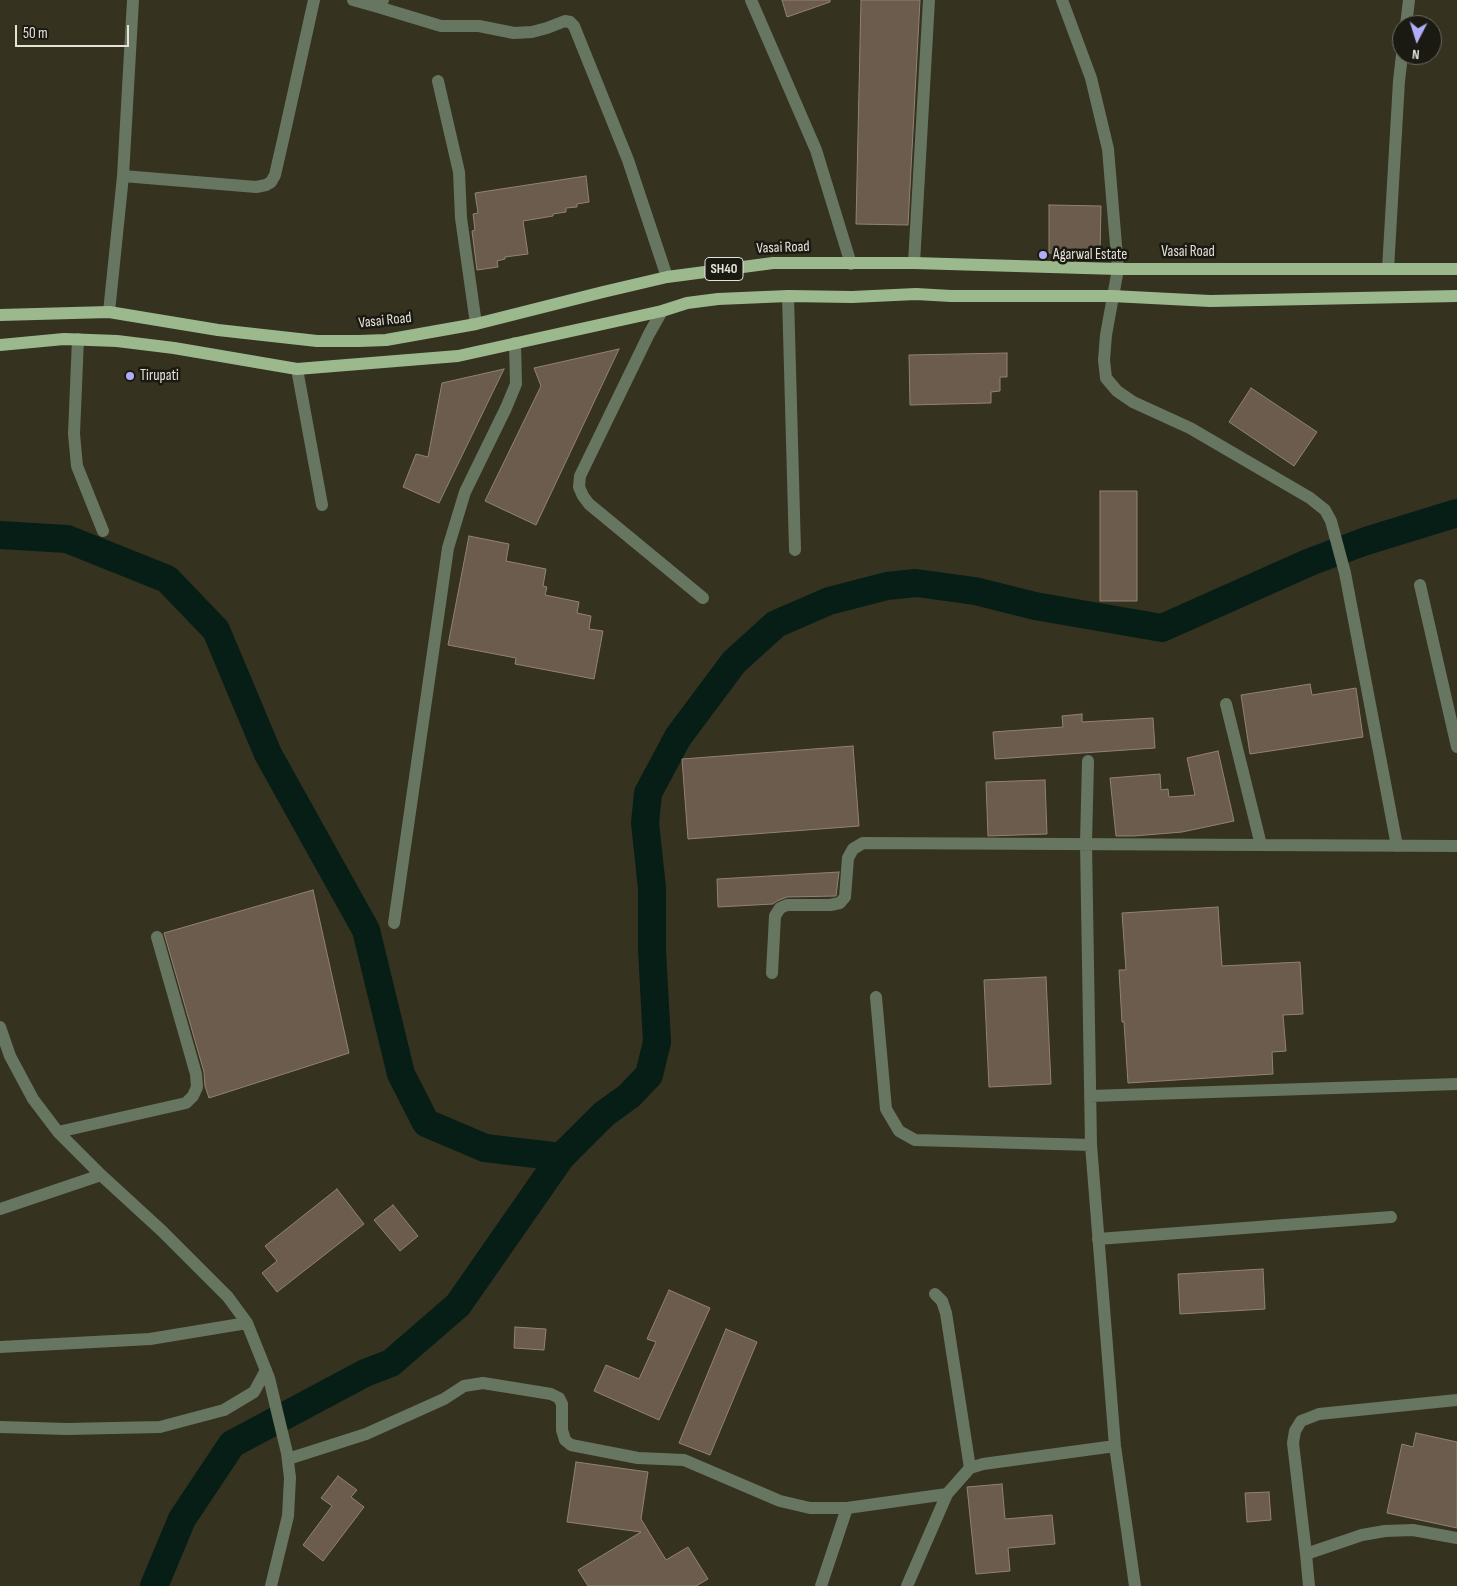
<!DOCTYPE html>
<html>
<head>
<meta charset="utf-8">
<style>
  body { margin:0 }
  #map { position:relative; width:1457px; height:1586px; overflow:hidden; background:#353220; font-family:"Sofia Sans Condensed",sans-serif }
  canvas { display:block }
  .north { position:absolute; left:1392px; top:15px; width:50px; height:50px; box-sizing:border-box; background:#1b1a12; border:1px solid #6c6a61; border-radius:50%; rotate:185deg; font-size:14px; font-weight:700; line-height:20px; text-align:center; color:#e5e3d8 }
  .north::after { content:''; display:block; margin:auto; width:18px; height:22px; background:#b0aefa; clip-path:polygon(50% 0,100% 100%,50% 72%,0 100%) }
  .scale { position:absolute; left:15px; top:25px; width:114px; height:22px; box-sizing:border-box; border:2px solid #e5e3d8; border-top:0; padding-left:6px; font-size:15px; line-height:18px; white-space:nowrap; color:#e5e3d8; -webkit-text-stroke:4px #1b1a12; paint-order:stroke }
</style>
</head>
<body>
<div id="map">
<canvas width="1457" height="1586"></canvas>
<div class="north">N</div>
<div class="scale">50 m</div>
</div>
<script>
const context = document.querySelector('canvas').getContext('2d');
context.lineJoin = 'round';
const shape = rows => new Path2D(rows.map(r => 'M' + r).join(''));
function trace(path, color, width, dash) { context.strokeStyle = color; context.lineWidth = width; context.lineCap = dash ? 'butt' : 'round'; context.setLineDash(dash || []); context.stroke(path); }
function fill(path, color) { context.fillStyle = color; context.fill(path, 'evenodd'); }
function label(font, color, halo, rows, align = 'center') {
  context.font = font + ' "Sofia Sans Condensed",sans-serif'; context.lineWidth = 5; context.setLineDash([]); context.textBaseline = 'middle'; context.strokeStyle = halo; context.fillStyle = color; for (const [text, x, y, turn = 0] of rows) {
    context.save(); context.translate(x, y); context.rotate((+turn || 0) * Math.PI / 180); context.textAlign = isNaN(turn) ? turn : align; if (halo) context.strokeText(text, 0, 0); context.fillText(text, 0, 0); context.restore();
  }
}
trace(shape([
  [0,535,67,539,167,579,216,630,268,754,366,930,401,1074,426,1123,485,1148,561,1157],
  [154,1586,182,1519,232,1444,365,1373,391,1363,458,1305,561,1157,604,1114,629,1096,649,1075,657,1042,652,950,652,888,645,823,648,793,678,737,734,662,776,624,829,601,887,586,916,583,975,591,1035,606,1162,628,1310,562,1366,541,1457,513]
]), '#071e17', 28);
const building = shape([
  [782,0,830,0,830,2,787,17,782,0],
  [861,0,920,0,908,225,856,224,861,0],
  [586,176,589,202,577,204,577,207,566,208,566,212,553,214,553,216,523,221,528,254,505,257,505,259,497,261,498,267,477,270,472,231,475,230,473,214,478,213,475,193,586,176],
  [1049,205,1101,206,1100,254,1049,253,1049,205],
  [619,349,536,525,485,501,541,386,534,368,619,349],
  [1007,353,1007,377,1000,377,1000,391,991,392,991,403,910,405,909,355,1007,353],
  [504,369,439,503,403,487,416,454,428,457,442,383,504,369],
  [1251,388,1317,432,1294,466,1229,422,1251,388],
  [1100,491,1137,491,1137,601,1100,601,1100,491],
  [469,536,509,544,506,561,546,569,543,586,547,587,545,595,579,602,577,613,591,616,589,629,603,631,594,679,515,664,516,658,448,645,469,536],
  [1310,684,1312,695,1356,688,1363,737,1250,754,1241,695,1310,684],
  [1082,714,1082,722,1153,718,1155,748,995,759,993,732,1063,727,1062,716,1082,714],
  [853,746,859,826,688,839,682,759,853,746],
  [1218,751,1234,821,1182,832,1134,836,1116,836,1110,778,1160,774,1161,790,1168,789,1169,797,1195,795,1187,758,1218,751],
  [1045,780,1047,834,988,836,986,782,1045,780],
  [839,872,836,896,787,897,777,901,773,904,718,907,717,879,839,872],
  [313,890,349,1053,209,1098,205,1086,204,1072,164,933,313,890],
  [1218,907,1222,966,1300,962,1303,1014,1283,1015,1286,1051,1272,1052,1273,1074,1128,1083,1124,1022,1122,1022,1119,970,1126,970,1122,913,1218,907],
  [1046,977,1051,1084,989,1087,984,980,1046,977],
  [337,1189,364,1224,277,1292,262,1273,277,1261,265,1246,337,1189],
  [393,1205,418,1236,400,1251,374,1220,393,1205],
  [1263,1269,1265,1309,1180,1314,1178,1274,1263,1269],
  [669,1290,710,1308,659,1420,594,1391,606,1365,639,1379,656,1342,647,1339,669,1290],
  [515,1327,546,1329,544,1350,514,1348,515,1327],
  [726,1329,757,1342,710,1455,679,1443,726,1329],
  [1416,1433,1457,1442,1457,1528,1387,1513,1402,1444,1413,1447,1416,1433],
  [576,1462,648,1472,641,1519,666,1560,688,1547,708,1579,696,1586,588,1586,578,1570,641,1532,567,1522,576,1462],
  [338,1476,357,1490,351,1497,364,1507,323,1561,303,1545,332,1506,321,1498,338,1476],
  [1002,1484,1005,1519,1052,1515,1055,1544,1008,1548,1010,1571,976,1574,967,1487,1002,1484],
  [1269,1492,1271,1520,1247,1522,1245,1493,1269,1492]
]);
fill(building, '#6b5c4d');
trace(building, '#938273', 1);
trace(shape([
  [353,0,378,7,383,0],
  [751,0,816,150,851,264],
  [1062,0,1091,78,1108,149,1118,269,1106,335,1104,360,1106,378,1117,391,1133,402,1190,428,1310,498,1325,510,1331,521,1345,573,1397,846],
  [378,7,441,26,479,26,514,33,532,32,547,28,565,21,570,22,574,26,628,160,667,277],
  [1406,25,1409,0],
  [438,81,459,172,461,218,476,324],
  [123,176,256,187,266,185,271,182,275,175,283,140,314,0],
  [914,263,929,0],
  [1388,269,1399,81,1402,55],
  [788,296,795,550],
  [662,311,649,334,580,476,579,487,583,496,589,504,703,598],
  [109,312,123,176,133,0],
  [78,339,74,434,77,466,103,531],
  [297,369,322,505],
  [1420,585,1457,747],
  [1226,704,1261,845],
  [1088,761,1086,843,1091,1145,1115,1446,1135,1586],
  [394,923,448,548,465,492,506,408,516,384,515,343],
  [772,973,775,916,780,908,787,905,830,905,840,903,845,897,848,858,853,849,863,843,1457,846],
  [876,997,886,1109,899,1131,915,1140,1091,1145],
  [0,1027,10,1056,33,1099,58,1132,101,1175,162,1231,228,1297,247,1323,269,1378,287,1453,290,1478,288,1516,271,1586],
  [1090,1096,1457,1084],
  [58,1132,186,1103,193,1096,197,1087,196,1074,157,937],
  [0,1209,101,1175],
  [1098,1239,1391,1217],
  [935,1294,942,1301,946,1313,970,1468],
  [0,1347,150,1339,247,1323],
  [1457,1400,1319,1414,1301,1421,1295,1431,1293,1443,1306,1554,1362,1535,1385,1531,1413,1530,1457,1538],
  [0,1427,67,1429,160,1427,224,1410,254,1392,266,1370],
  [288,1459,366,1434,444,1399,464,1386,483,1383,551,1394,559,1398,562,1404,562,1430,565,1440,571,1445,638,1458,684,1460,780,1501,810,1508,847,1508,947,1494],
  [1306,1554,1309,1586],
  [821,1586,847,1508],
  [907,1586,947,1494,970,1468,983,1464,1115,1446]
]), '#677660', 12);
trace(shape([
  [0,315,109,312,218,330,317,341,359,341,386,340,476,324,603,292,667,277,773,263,914,263,1118,269,1457,269],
  [0,345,64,339,117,341,174,348,297,369,458,356,662,311,687,303,718,299,788,296,852,297,916,294,951,296,1112,296,1210,301,1457,296]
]), '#9cb98d', 12);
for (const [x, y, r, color] of [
  [1043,255,5,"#b0aefa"],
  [130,376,5,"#b0aefa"]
]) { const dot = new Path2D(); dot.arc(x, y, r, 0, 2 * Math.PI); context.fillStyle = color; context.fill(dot); trace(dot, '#1b1a12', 2); }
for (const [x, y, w] of [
  [724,269,38]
]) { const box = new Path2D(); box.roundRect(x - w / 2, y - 11.5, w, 23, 4); context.fillStyle = '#1b1a12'; context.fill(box); trace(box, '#e5e3d8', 1); }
label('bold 14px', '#e5e3d8', null, [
  ["SH40",724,269]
]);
label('15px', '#e5e3d8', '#1b1a12', [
  ["Vasai Road",783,248,-2],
  ["Vasai Road",1188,252],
  ["Vasai Road",385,321,-6]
]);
label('15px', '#e5e3d8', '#1b1a12', [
  ["Agarwal Estate",1053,255],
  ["Tirupati",140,376]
], 'left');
</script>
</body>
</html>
